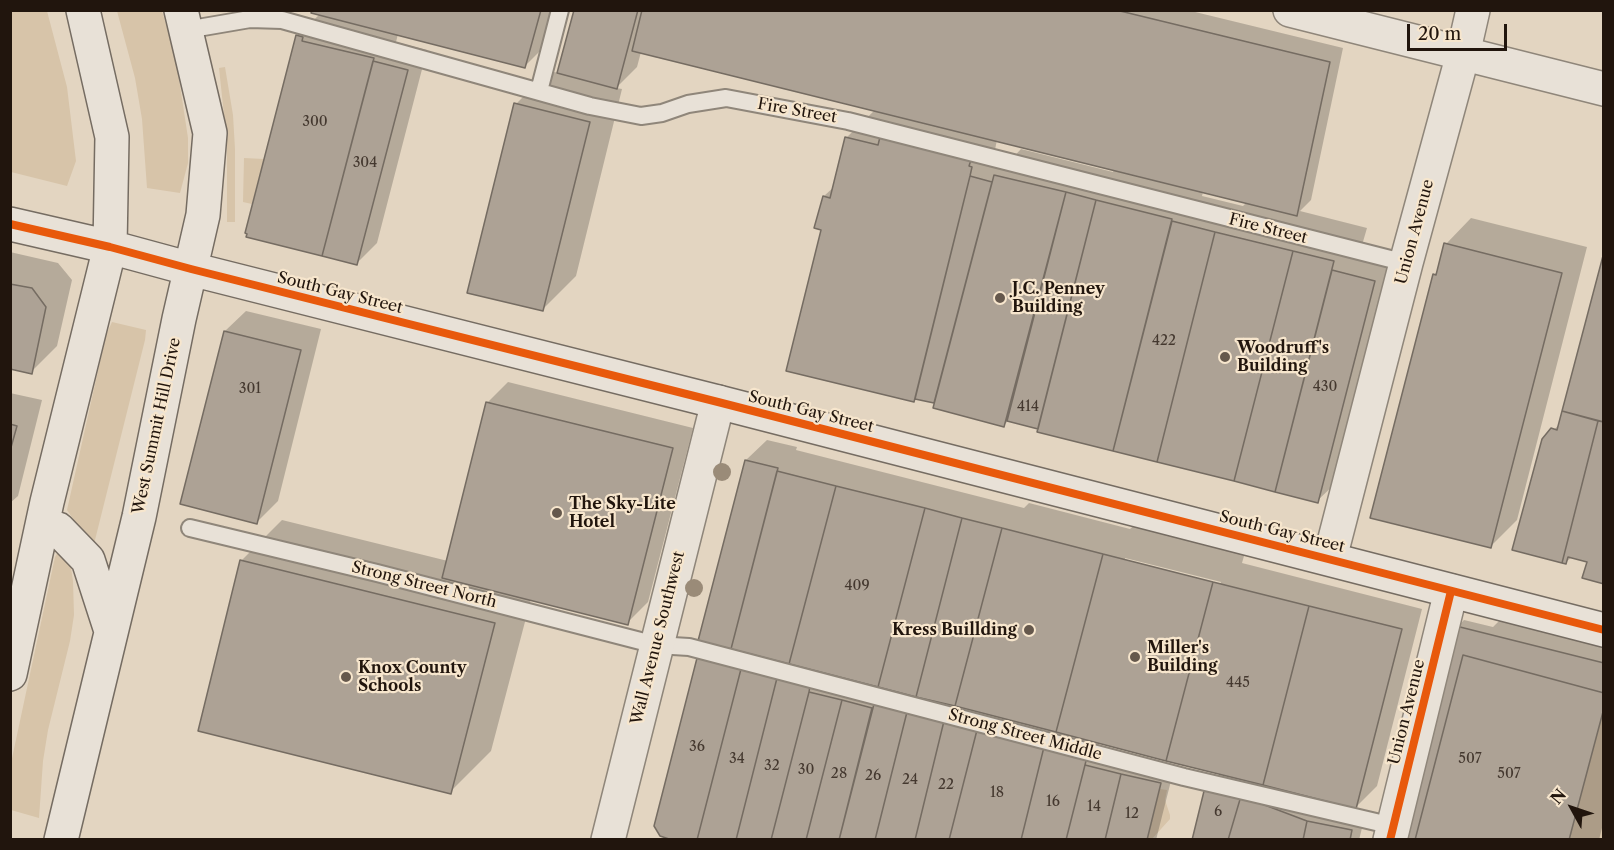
<!DOCTYPE html>
<html>
<head>
<meta charset="utf-8">
<style>
  body { margin:0 }
  #map { position:relative; width:1614px; height:850px; overflow:hidden; background:#e3d5c1; font-family:"Libre Caslon Text",serif }
  canvas { display:block }
  .frame { position:absolute; inset:0; border:12px solid #21150d; pointer-events:none }
  .north { position:absolute; left:1542px; top:778px; width:60px; height:60px; -webkit-text-stroke:4px #f7e6cd; paint-order:stroke; rotate:310deg; font-size:16px; font-weight:700; line-height:24px; text-align:center; color:#21150d }
  .north::after { content:''; display:block; margin:auto; width:21px; height:27px; background:#21150d; clip-path:polygon(50% 0,100% 100%,50% 72%,0 100%) }
  .scale { position:absolute; left:1407px; top:24px; width:100px; height:27px; box-sizing:border-box; border:3px solid #21150d; border-top:0; padding-left:8px; font-size:18px; line-height:21px; white-space:nowrap; color:#21150d; -webkit-text-stroke:4px #f7e6cd; paint-order:stroke }
</style>
</head>
<body>
<div id="map">
<canvas width="1614" height="850"></canvas>
<div class="frame"></div>
<div class="north">N</div>
<div class="scale">20 m</div>
</div>
<script>
const context = document.querySelector('canvas').getContext('2d');
context.lineJoin = 'round';
function fill(path, color) { context.fillStyle = color; context.fill(path, 'evenodd'); }
const shape = rows => new Path2D(rows.map(r => 'M' + r).join(''));
function trace(path, color, width, dash) { context.strokeStyle = color; context.lineWidth = width; context.lineCap = dash ? 'butt' : 'round'; context.setLineDash(dash || []); context.stroke(path); }
function label(font, color, halo, rows, align = 'center') {
  context.font = font + ' "Libre Caslon Text",serif'; context.lineWidth = 4.5; context.setLineDash([]); context.textBaseline = 'middle'; context.strokeStyle = halo; context.fillStyle = color; for (const [text, x, y, turn = 0] of rows) {
    context.save(); context.translate(x, y); context.rotate((+turn || 0) * Math.PI / 180); context.textAlign = isNaN(turn) ? turn : align; if (halo) context.strokeText(text, 0, 0); context.fillText(text, 0, 0); context.restore();
  }
}
fill(shape([
  [11,10,47,11,67,87,76,161,67,186,11,172],
  [117,11,162,11,176,59,188,138,188,163,180,193,147,188,142,119,135,78],
  [225,67,233,115,235,149,235,222,227,222,227,143,219,68],
  [244,158,264,159,252,204,243,202],
  [112,322,146,330,145,340,94,544,84,535,67,510,106,335],
  [58,552,69,555,73,581,74,615,70,641,48,730,43,761,39,818,11,810,11,763,55,557],
  [1603,708,1603,839,1569,839],
  [1160,789,1167,790,1165,800,1170,815,1170,819,1152,839,1147,840]
]), '#d7c4a9');
fill(shape([
  [313,10,559,10,551,40,525,66,398,34,396,42,427,50,377,243,356,264,297,36,320,14],
  [575,10,1187,10,1343,48,1311,200,1300,211,1367,228,1360,252,1395,261,1338,481,1317,501,1278,486,1274,490,1039,431,1040,427,1009,420,1004,425,937,398,933,402,916,398,913,400,823,228,824,196,835,186,846,138,875,110,641,52,637,67,616,88,622,89,576,276,542,310,516,104,549,71,559,73],
  [997,140,1114,169,1113,172,1021,149,1004,167,992,164],
  [1203,192,1247,202,1243,206,1202,196],
  [1471,218,1587,247,1517,520,1491,546,1434,275,1439,269,1446,244],
  [10,252,58,263,72,280,57,346,31,372,10,368],
  [1604,257,1604,582,1589,561,1572,557,1566,562,1543,440,1561,423],
  [246,311,321,329,278,501,257,522,182,503,225,331],
  [508,382,693,428,648,602,627,623,531,599,491,751,450,792,200,730,242,560,282,520,448,561,488,402],
  [10,393,42,400,18,496,10,503],
  [767,440,797,447,796,450,1024,508,1029,503,1130,529,1138,522,1246,549,1242,563,1422,609,1377,786,1356,807,1327,800,1325,808,1365,816,1359,840,1193,840,1206,788,1221,773,1100,742,1098,751,1174,769,1156,840,678,840,698,658,713,643,746,460],
  [1125,558,1221,582,1220,585,1125,561],
  [824,671,830,673,821,682],
  [865,682,891,688,886,694,863,688],
  [1505,615,1604,642,1604,820,1599,840,1402,840,1457,627,1464,620,1493,627]
]), '#0003');
const building = shape([
  [312,10,541,10,525,68,311,13,312,10],
  [574,10,638,10,617,89,557,73,574,10],
  [642,10,1116,10,1330,62,1297,216,632,51,642,10],
  [296,35,303,37,302,41,374,58,322,256,246,237,247,234,245,233,296,35],
  [373,61,408,70,357,265,322,256,373,61],
  [514,103,590,122,543,311,467,293,514,103],
  [845,137,878,145,880,137,971,160,969,166,972,167,970,176,914,402,786,371,821,230,814,228,823,196,830,198,845,137],
  [994,175,1066,192,1004,427,933,408,994,175],
  [970,176,992,182,934,403,915,399,970,176],
  [1066,192,1096,200,1038,429,1007,421,1066,192],
  [1096,200,1172,219,1113,451,1037,432,1096,200],
  [1172,221,1215,232,1157,462,1113,451,1172,221],
  [1215,232,1293,251,1234,481,1157,462,1215,232],
  [1444,243,1562,273,1491,548,1370,518,1433,274,1436,275,1444,243],
  [1293,251,1334,261,1275,492,1234,481,1293,251],
  [1604,252,1604,422,1562,411,1604,252],
  [1332,270,1375,281,1318,503,1275,492,1332,270],
  [10,284,32,288,46,307,32,374,10,369,10,284],
  [224,331,301,350,257,524,180,504,224,331],
  [486,402,673,448,628,625,442,578,486,402],
  [1562,411,1598,421,1562,563,1512,550,1542,439,1551,428,1557,430,1562,411],
  [1598,421,1604,422,1604,584,1582,578,1587,562,1568,557,1566,564,1562,563,1598,421],
  [10,424,17,426,10,451,10,424],
  [745,460,778,468,731,649,698,641,745,460],
  [777,471,836,486,789,664,731,649,777,471],
  [836,486,925,508,878,687,789,664,836,486],
  [925,508,962,518,916,697,878,687,925,508],
  [962,518,1002,528,955,706,916,697,962,518],
  [1002,528,1103,554,1056,732,955,706,1002,528],
  [1103,554,1213,582,1166,761,1056,732,1103,554],
  [240,560,495,623,451,794,198,731,240,560],
  [1213,582,1309,606,1263,785,1166,761,1213,582],
  [1309,606,1402,629,1356,809,1263,785,1309,606],
  [1456,626,1604,663,1604,693,1463,655,1415,840,1400,840,1456,626],
  [1463,655,1604,693,1604,708,1569,840,1415,840,1463,655],
  [697,658,741,669,697,840,672,840,660,836,654,826,697,658],
  [741,669,777,678,736,840,697,840,741,669],
  [777,678,810,686,809,692,771,840,736,840,777,678],
  [809,692,842,700,806,840,771,840,809,692],
  [842,700,872,708,839,840,806,840,842,700],
  [874,704,907,712,875,840,839,840,874,704],
  [907,712,944,721,915,840,875,840,907,712],
  [944,721,977,730,949,840,915,840,944,721],
  [977,730,1044,747,1021,840,949,840,977,730],
  [1044,747,1087,757,1066,840,1021,840,1044,747],
  [1085,765,1121,774,1105,840,1066,840,1085,765],
  [1121,774,1161,783,1147,840,1105,840,1121,774],
  [1205,787,1241,796,1228,840,1192,840,1205,787],
  [1241,796,1307,821,1303,840,1228,840,1241,796],
  [1307,821,1352,830,1350,840,1303,840,1307,821]
]);
fill(building, '#ada295');
trace(building, '#756c62', 1.5);
const service = shape([
  [186,30,250,19,282,20,590,106,641,116,662,113,688,104,726,98,848,121,1406,263],
  [539,91,560,10],
  [190,528,377,573,656,645,689,647,1184,777,1393,826]
]);
const tertiary = shape([
  [1290,10,1604,89],
  [1330,558,1406,263,1463,54,1473,10],
  [608,840,718,402],
  [1390,840,1451,591]
]);
const secondary = shape([
  [10,224,110,247,191,269,718,402,1604,630],
  [43,526,58,529,88,560,111,631],
  [10,674,47,502,110,247,112,137,83,10],
  [61,840,139,517,179,319,203,215,210,133,181,10]
]);
trace(service, '#8f867a', 20);
trace(tertiary, '#8f867a', 36);
trace(secondary, '#756c62', 36);
trace(service, '#e8e1d7', 16);
trace(tertiary, '#e8e1d7', 33);
trace(secondary, '#e8e1d7', 33);
trace(shape([
  [10,224,110,247,191,269,718,402,1604,630],
  [1390,840,1451,591]
]), '#e8590c', 8);
context.fillStyle = '#9a8b78';
for (const [x, y] of [
  [722,472],
  [694,588]
]) { context.beginPath(); context.arc(x, y, 9, 0, 2 * Math.PI); context.fill(); }
for (const [x, y, r, color] of [
  [1000,298,6,"#65584c"],
  [1225,357,6,"#65584c"],
  [557,513,6,"#65584c"],
  [1029,630,6,"#65584c"],
  [1135,657,6,"#65584c"],
  [346,677,6,"#65584c"]
]) { const dot = new Path2D(); dot.arc(x, y, r, 0, 2 * Math.PI); context.fillStyle = color; context.fill(dot); trace(dot, '#f7e6cd', 2); }
label('14px', '#44382f', null, [
  ["300",315,122],
  ["304",365,163],
  ["422",1164,341],
  ["430",1325,387],
  ["301",250,389],
  ["414",1028,407],
  ["409",857,586],
  ["445",1238,683],
  ["36",697,747],
  ["34",737,759],
  ["507",1470,759],
  ["32",772,766],
  ["30",806,770],
  ["28",839,774],
  ["507",1509,774],
  ["26",873,776],
  ["24",910,780],
  ["22",946,785],
  ["18",997,793],
  ["16",1053,802],
  ["14",1094,807],
  ["6",1218,812],
  ["12",1132,814]
]);
label('16px', '#21150d', '#f7e6cd', [
  ["Fire Street",797,111,10],
  ["Fire Street",1268,229,14],
  ["Union Avenue",1415,232,-75],
  ["South Gay Street",340,293,14],
  ["South Gay Street",811,412,14],
  ["West Summit Hill Drive",157,426,-78],
  ["South Gay Street",1282,532,14],
  ["Strong Street North",424,585,14],
  ["Wall Avenue Southwest",658,638,-76],
  ["Union Avenue",1407,712,-76],
  ["Strong Street Middle",1025,735,15]
]);
label('bold 16px', '#21150d', '#f7e6cd', [
  ["J.C. Penney",1012,289],
  ["Building",1012,307],
  ["Woodruff's",1237,348],
  ["Building",1237,366],
  ["The Sky-Lite",569,504],
  ["Hotel",569,522],
  ["Kress Buillding",1017,630,"right"],
  ["Miller's",1147,648],
  ["Building",1147,666],
  ["Knox County",358,668],
  ["Schools",358,686]
], 'left');
</script>
</body>
</html>
